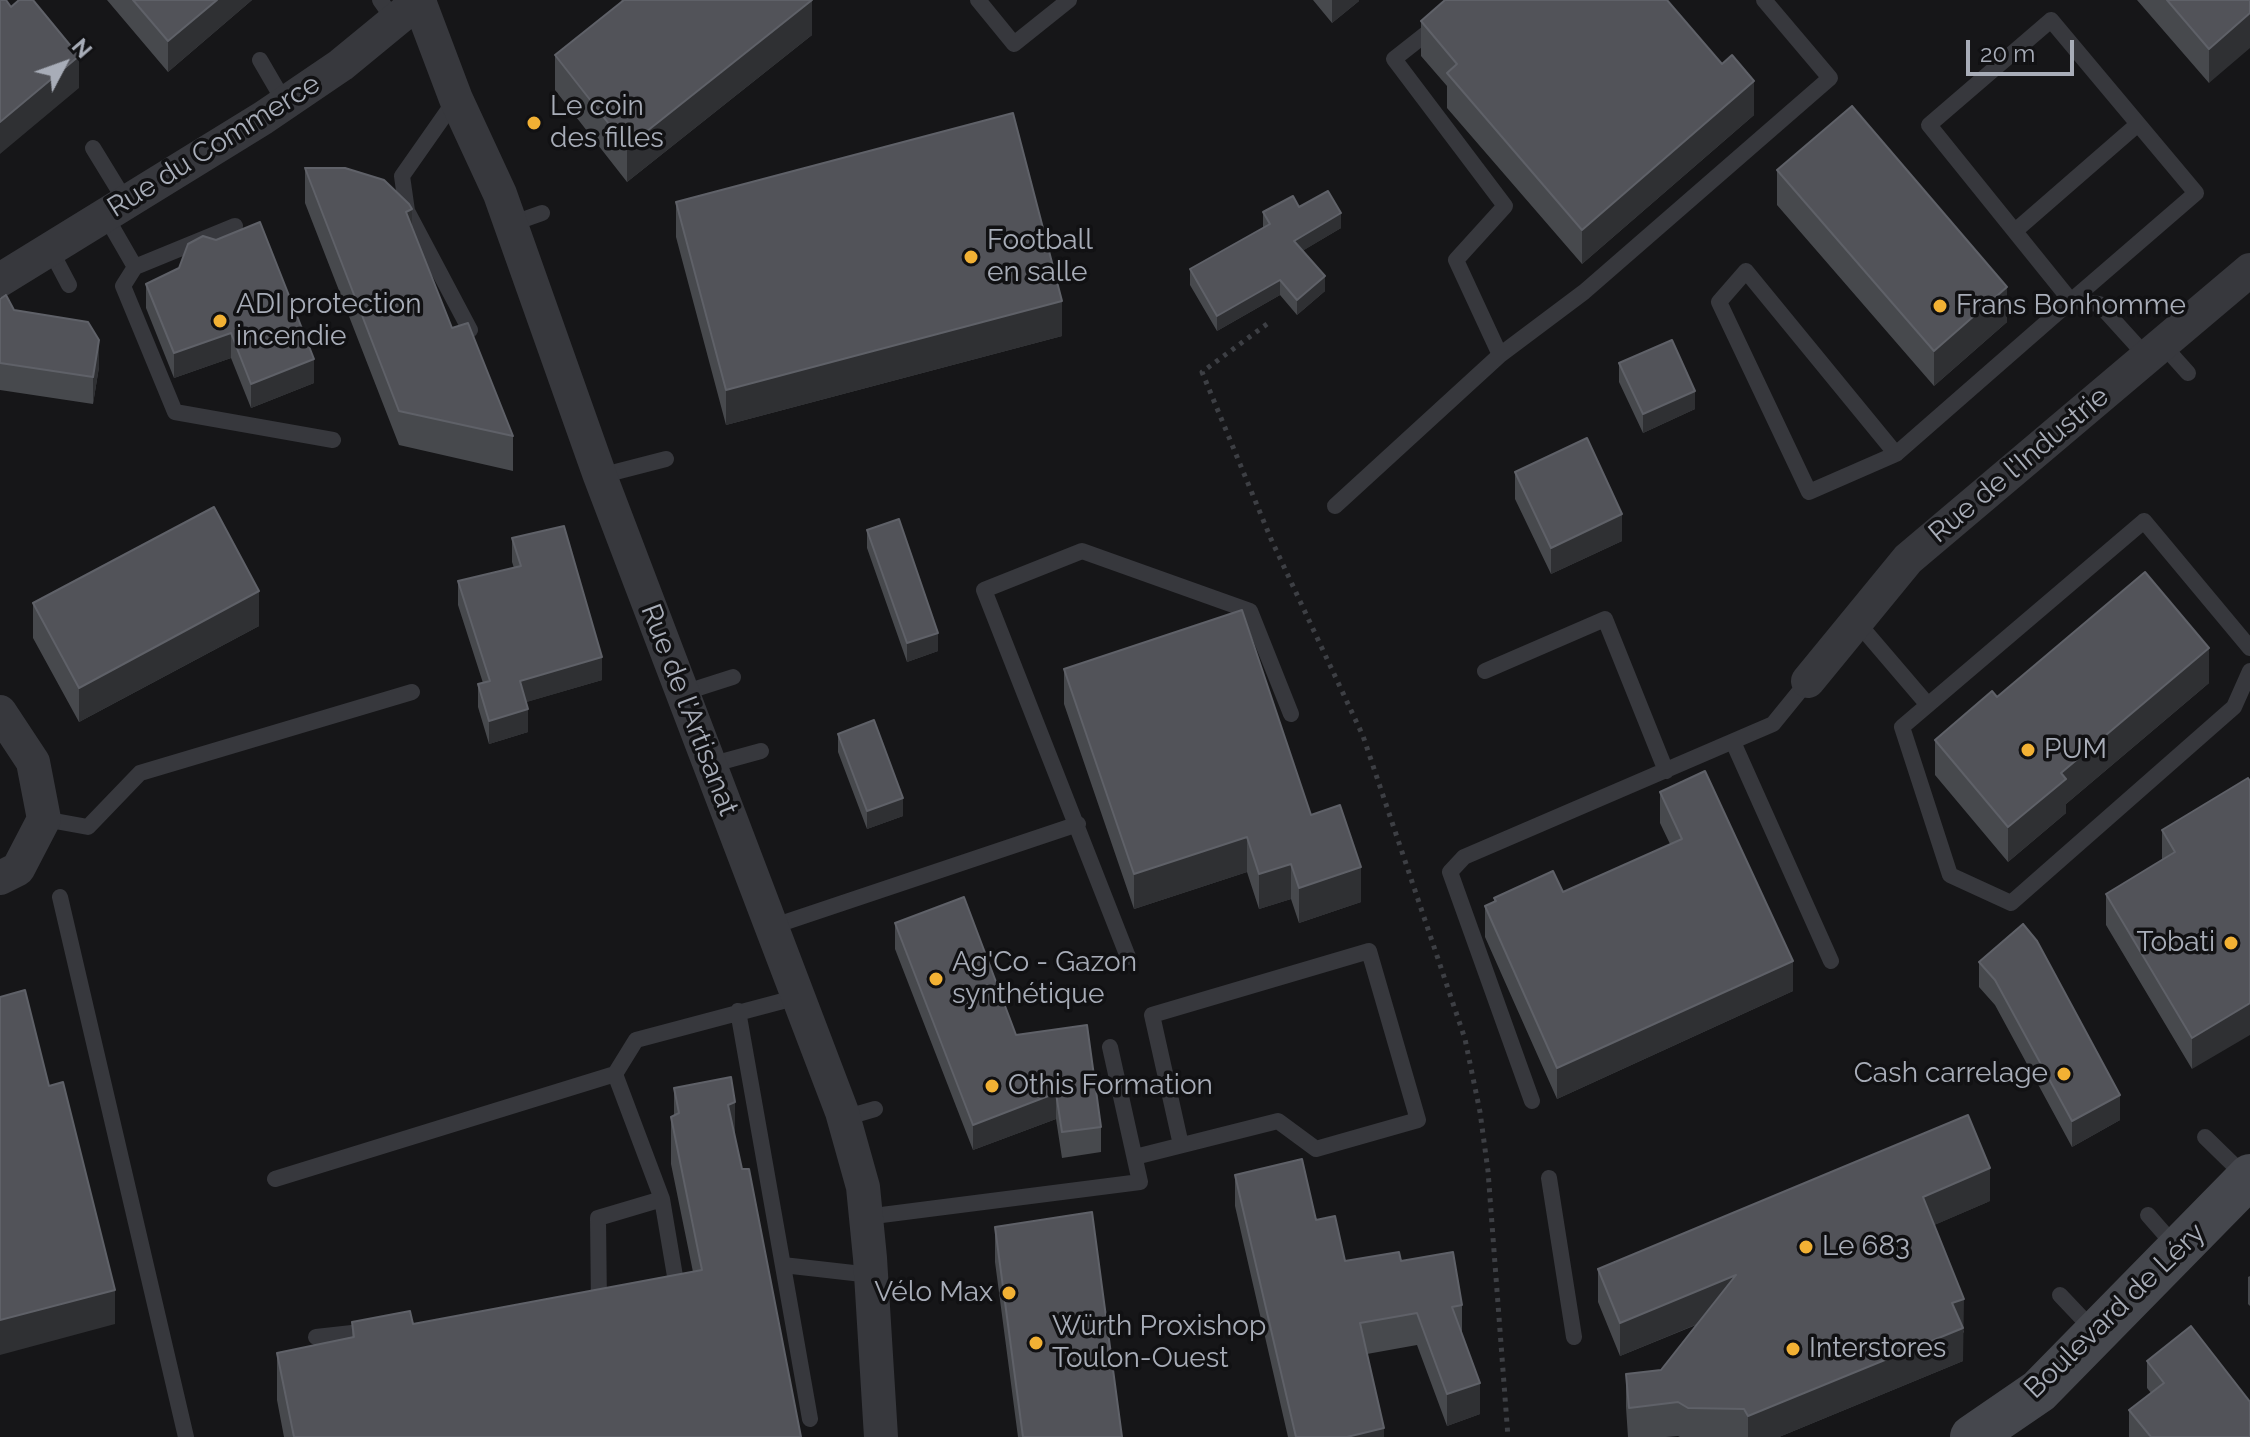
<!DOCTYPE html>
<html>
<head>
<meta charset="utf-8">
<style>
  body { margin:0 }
  #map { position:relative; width:2250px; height:1437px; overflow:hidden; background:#161618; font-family:Raleway,sans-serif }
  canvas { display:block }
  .north { position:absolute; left:24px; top:24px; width:80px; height:80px; -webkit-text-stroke:6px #111113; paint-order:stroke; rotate:49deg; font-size:22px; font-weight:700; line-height:32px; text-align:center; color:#a8adb8 }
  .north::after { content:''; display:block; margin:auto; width:28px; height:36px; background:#a8adb8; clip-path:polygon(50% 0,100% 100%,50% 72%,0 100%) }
  .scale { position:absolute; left:1966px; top:40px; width:108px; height:36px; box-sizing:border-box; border:4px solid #a8adb8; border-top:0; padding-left:10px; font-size:24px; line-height:28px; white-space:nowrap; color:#a8adb8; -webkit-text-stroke:6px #111113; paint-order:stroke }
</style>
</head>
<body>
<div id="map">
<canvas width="2250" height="1437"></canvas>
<div class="north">N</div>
<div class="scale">20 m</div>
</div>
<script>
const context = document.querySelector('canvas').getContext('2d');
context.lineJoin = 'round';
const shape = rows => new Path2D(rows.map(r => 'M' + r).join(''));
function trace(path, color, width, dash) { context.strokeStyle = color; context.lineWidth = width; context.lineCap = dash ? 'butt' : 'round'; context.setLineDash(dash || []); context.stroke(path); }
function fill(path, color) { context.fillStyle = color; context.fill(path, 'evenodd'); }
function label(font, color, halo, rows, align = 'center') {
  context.font = font + ' Raleway,sans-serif'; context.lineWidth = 7; context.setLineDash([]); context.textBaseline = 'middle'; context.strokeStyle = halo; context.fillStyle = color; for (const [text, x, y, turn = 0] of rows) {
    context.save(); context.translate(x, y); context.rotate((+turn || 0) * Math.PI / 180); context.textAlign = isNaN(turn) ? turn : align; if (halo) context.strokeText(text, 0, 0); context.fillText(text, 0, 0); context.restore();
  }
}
trace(shape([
  [1267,324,1202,372,1271,539,1363,736,1465,1039,1480,1112,1488,1171,1508,1437]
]), '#3d3f44', 5, [4, 6]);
trace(shape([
  [380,0,395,21],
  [978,0,1014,44,1069,0],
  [1469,0,1394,59,1505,206,1456,260,1500,355],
  [260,60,285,103],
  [456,99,402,176,407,211,470,330],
  [93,148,126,202],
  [105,215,135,267,235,226],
  [511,224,542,213],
  [2015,231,2138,124],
  [50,249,69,285],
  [135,267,123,286,175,412,333,440],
  [2162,344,2188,373],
  [1896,454,1809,492,1719,302,1746,271,1896,454,2071,301,2196,193,2051,20,1929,125,2071,301,2099,304,2147,357],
  [600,476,666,459],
  [1335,506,1500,355,1584,292,1830,78,1764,0],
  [1857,622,1928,705],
  [2250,648,2144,521,1902,727,1950,875,2011,903,2234,707,2250,671],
  [1485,671,1605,619,1666,771],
  [683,693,733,677],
  [1733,742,1831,961],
  [710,765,761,751],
  [44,819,88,827,140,773,412,692],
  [60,897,186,1437],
  [771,927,1078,824],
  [1128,957,984,590,1082,551,1250,611,1291,714],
  [738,1011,810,1419],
  [1532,1101,1450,872,1464,857,1773,724,1808,681],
  [844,1118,875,1109],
  [2205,1137,2247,1178],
  [1135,1157,1278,1121,1316,1149,1418,1120,1369,951,1152,1015,1181,1145],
  [1549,1178,1574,1337],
  [275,1179,615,1074],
  [2148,1215,2176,1247],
  [866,1217,1140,1182,1110,1047],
  [783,1265,871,1275],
  [678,1294,662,1199,615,1074,636,1040,798,997],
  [2060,1295,2096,1333],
  [596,1307,599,1306,598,1218,662,1199],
  [316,1337,370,1331]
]), '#37383d', 16);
trace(shape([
  [419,1,456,99,500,194,600,476,842,1112,863,1187,870,1258,881,1437],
  [0,280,263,118,341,65,420,0],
  [1808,681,1908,559,2250,270],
  [0,712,33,762,44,819,18,869,0,878]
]), '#37383d', 34);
trace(shape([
  [1972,1437,2039,1391,2250,1176]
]), '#45474d', 44);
fill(shape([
  [107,0,252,0,168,72],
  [621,0,811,0,812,35,627,182,555,90,555,55,623,2],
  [1313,0,1359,0,1359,1,1332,23],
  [2137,0,2250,0,2209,83],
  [1421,21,1754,115,1582,264,1447,108,1447,86,1421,56],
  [305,168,412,226,452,328,513,436,513,471,399,445,305,203],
  [1777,170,2007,322,1934,386,1777,205],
  [676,202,1062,336,726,425,676,237],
  [1299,207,1341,228,1302,251,1325,291,1297,315,1280,295,1217,331,1190,285,1190,269,1263,228,1263,212],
  [146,284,314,383,251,408,231,358,174,378,146,308],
  [0,299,14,310,99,367,93,404,0,390],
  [1619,363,1695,409,1643,433,1619,382],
  [1515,472,1622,541,1551,574,1515,499],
  [867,530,938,651,907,662,867,548],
  [512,538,602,680,526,702,528,732,489,744,478,707,478,684,483,683,458,605,458,581,514,568,512,562],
  [33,603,259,626,79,722,33,638],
  [1064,669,1311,815,1361,902,1299,923,1291,899,1259,909,1247,872,1134,909,1064,704],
  [2209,683,2066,804,2066,813,2008,862,1935,775,1935,740,1997,697],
  [838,734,903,816,867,829,838,752],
  [2250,781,2192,1069,2106,925,2106,894,2162,860,2162,830],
  [1660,792,1793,991,1557,1099,1485,937,1485,906,1494,902,1494,898,1563,892,1670,844,1660,823],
  [895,923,1016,1035,1101,1127,1101,1152,1062,1158,1056,1119,973,1150,895,949],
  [1979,962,2120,1120,2072,1147,1995,1005,1979,987],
  [674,1088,735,1136,801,1437,284,1437,277,1400,277,1353,352,1337,352,1322,413,1324,693,1272,671,1164,671,1117,674,1116],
  [1235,1175,1316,1220,1345,1261,1462,1305,1462,1335,1480,1414,1447,1426,1417,1345,1367,1354,1384,1437,1288,1437,1235,1206],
  [1990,1201,1934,1225,1964,1332,1963,1333,1963,1361,1779,1437,1680,1437,1678,1436,1666,1437,1628,1437,1626,1407,1626,1374,1661,1370,1696,1325,1620,1356,1598,1302,1598,1269],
  [995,1227,1122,1437,1018,1437,995,1262],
  [2250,1276,2250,1306,2248,1304,2248,1277],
  [2147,1361,2250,1437,2129,1437,2129,1410,2151,1393,2147,1388]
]), '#47494d');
fill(shape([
  [217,0,252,0,168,72,168,41],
  [812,0,812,35,627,182,627,147],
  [1332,0,1359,0,1359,1,1332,23],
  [2250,13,2250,48,2209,83,2209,49],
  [79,56,79,88,0,154,0,122],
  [1754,81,1754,115,1582,264,1582,230],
  [412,209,412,244,406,212],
  [1341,213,1341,228,1294,256,1294,241],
  [1325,276,1325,291,1297,315,1297,300],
  [1280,280,1280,295,1217,331,1217,316],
  [2007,287,2007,322,1934,386,1934,351],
  [1062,301,1062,336,726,425,726,390],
  [231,333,231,358,174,378,174,353],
  [99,340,99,367,93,404,93,377],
  [314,359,314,383,251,408,251,384],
  [1695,391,1695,409,1643,433,1643,414],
  [1622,514,1622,541,1551,574,1551,548],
  [259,591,259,626,79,722,79,688],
  [938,633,938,651,907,662,907,643],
  [2209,648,2209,683,2066,804,2066,813,2008,862,2008,827,2061,773],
  [602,657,602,680,520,704,520,681],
  [528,709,528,732,489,744,489,721],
  [903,798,903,816,867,829,867,811],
  [1247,837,1247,872,1134,909,1134,874],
  [1291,864,1291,899,1259,909,1259,874],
  [1361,867,1361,902,1299,923,1299,888],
  [1793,961,1793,991,1557,1099,1557,1068],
  [2250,1003,2250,1035,2192,1069,2192,1038],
  [1056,1093,1056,1119,973,1150,973,1125],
  [2120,1095,2120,1120,2072,1147,2072,1121],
  [735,1102,735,1149,728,1105],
  [1990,1168,1990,1201,1923,1230,1923,1197],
  [1736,1275,1736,1308,1620,1356,1620,1323],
  [115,1290,115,1324,0,1355,0,1320],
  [1964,1299,1963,1361,1779,1437,1748,1437,1748,1416,1952,1303],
  [1480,1383,1480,1414,1447,1426,1447,1394],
  [1384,1428,1384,1437,1347,1437]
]), '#2f3033');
const building = shape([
  [0,0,6,0,11,7,19,0,33,0,79,56,0,122,0,0],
  [133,0,217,0,168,41,133,0],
  [624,0,812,0,627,147,555,55,624,0],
  [1445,0,1667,0,1722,64,1732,55,1754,81,1582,230,1447,73,1457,64,1421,21,1445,0],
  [2167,0,2250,0,2250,13,2209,49,2167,0],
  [1852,106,2007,287,1934,351,1777,170,1852,106],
  [1013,113,1062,301,726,390,676,202,1013,113],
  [305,168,345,168,384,180,409,204,412,209,406,212,452,328,468,323,513,436,399,411,305,168],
  [1328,191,1341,213,1294,241,1325,276,1297,300,1280,280,1217,316,1190,269,1270,224,1263,212,1293,196,1299,207,1328,191],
  [260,222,314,359,251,384,231,333,174,353,146,284,179,268,188,244,203,236,216,240,260,222],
  [6,295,14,310,88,322,99,340,93,377,0,363,0,299,6,295],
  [1672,340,1695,391,1643,414,1619,363,1672,340],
  [1587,438,1622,514,1551,548,1515,472,1587,438],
  [214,507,259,591,79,688,33,603,214,507],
  [899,519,938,633,907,643,867,530,899,519],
  [564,526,602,657,520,681,528,709,489,721,478,684,490,681,458,581,521,566,512,538,564,526],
  [2145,572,2209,648,2061,773,2066,779,2008,827,1935,740,1992,691,1997,697,2145,572],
  [1242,610,1311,815,1340,805,1361,867,1299,888,1291,864,1259,874,1247,837,1134,874,1064,669,1242,610],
  [874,720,903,798,867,811,838,734,874,720],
  [1705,771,1793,961,1557,1068,1485,906,1496,901,1494,898,1553,871,1563,892,1682,839,1660,792,1705,771],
  [2248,778,2250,781,2250,1003,2192,1038,2106,894,2175,852,2162,830,2248,778],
  [964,897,1016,1035,1087,1025,1101,1127,1062,1132,1056,1093,973,1125,895,923,964,897],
  [2023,924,2037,941,2120,1095,2072,1121,1995,980,1979,962,2023,924],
  [25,990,49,1086,63,1082,115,1290,0,1320,0,997,25,990],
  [731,1077,735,1102,728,1105,742,1169,749,1169,801,1437,294,1437,277,1353,354,1337,352,1322,410,1311,413,1324,702,1270,671,1117,679,1113,674,1088,731,1077],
  [1968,1115,1990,1168,1923,1197,1964,1299,1952,1303,1963,1328,1748,1416,1744,1409,1688,1408,1678,1402,1629,1408,1626,1374,1661,1370,1736,1275,1620,1323,1598,1269,1968,1115],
  [1302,1159,1316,1220,1335,1216,1345,1261,1399,1252,1401,1261,1453,1252,1462,1305,1452,1307,1480,1383,1447,1394,1417,1313,1360,1323,1384,1428,1347,1437,1296,1437,1235,1175,1302,1159],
  [1092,1212,1122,1437,1023,1437,995,1227,1092,1212],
  [2191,1326,2250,1402,2250,1437,2151,1437,2129,1410,2164,1383,2147,1361,2191,1326]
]);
fill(building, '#525359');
trace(building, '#5f6168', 2);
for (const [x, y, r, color] of [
  [534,123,8,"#f2b134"],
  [971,257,8,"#f2b134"],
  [1940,306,8,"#f2b134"],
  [220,321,8,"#f2b134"],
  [2028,750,8,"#f2b134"],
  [2231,943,8,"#f2b134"],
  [936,979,8,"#f2b134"],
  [2064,1074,8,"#f2b134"],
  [992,1086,8,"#f2b134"],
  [1806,1247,8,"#f2b134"],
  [1009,1293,8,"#f2b134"],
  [1036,1343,8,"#f2b134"],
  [1793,1349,8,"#f2b134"]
]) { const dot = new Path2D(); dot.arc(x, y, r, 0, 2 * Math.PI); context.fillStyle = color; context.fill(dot); trace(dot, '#111113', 3); }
label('28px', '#a8adb8', '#111113', [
  ["Le coin",550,107],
  ["des filles",550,139],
  ["Football",987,241],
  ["en salle",987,273],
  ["ADI protection",236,305],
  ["incendie",236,337],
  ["Frans Bonhomme",1956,306],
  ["PUM",2044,750],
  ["Tobati",2215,943,"right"],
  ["Ag'Co - Gazon",952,963],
  ["synthétique",952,995],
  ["Cash carrelage",2048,1074,"right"],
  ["Othis Formation",1008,1086],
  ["Le 683",1822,1247],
  ["Vélo Max",993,1293,"right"],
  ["Würth Proxishop",1052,1327],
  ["Toulon-Ouest",1052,1359],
  ["Interstores",1809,1349]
], 'left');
label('28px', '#a8adb8', '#111113', [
  ["Rue du Commerce",214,146,-32],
  ["Rue de l'Industrie",2019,465,-40],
  ["Rue de l'Artisanat",689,710,69],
  ["Boulevard de Léry",2115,1311,-44]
]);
</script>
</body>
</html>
